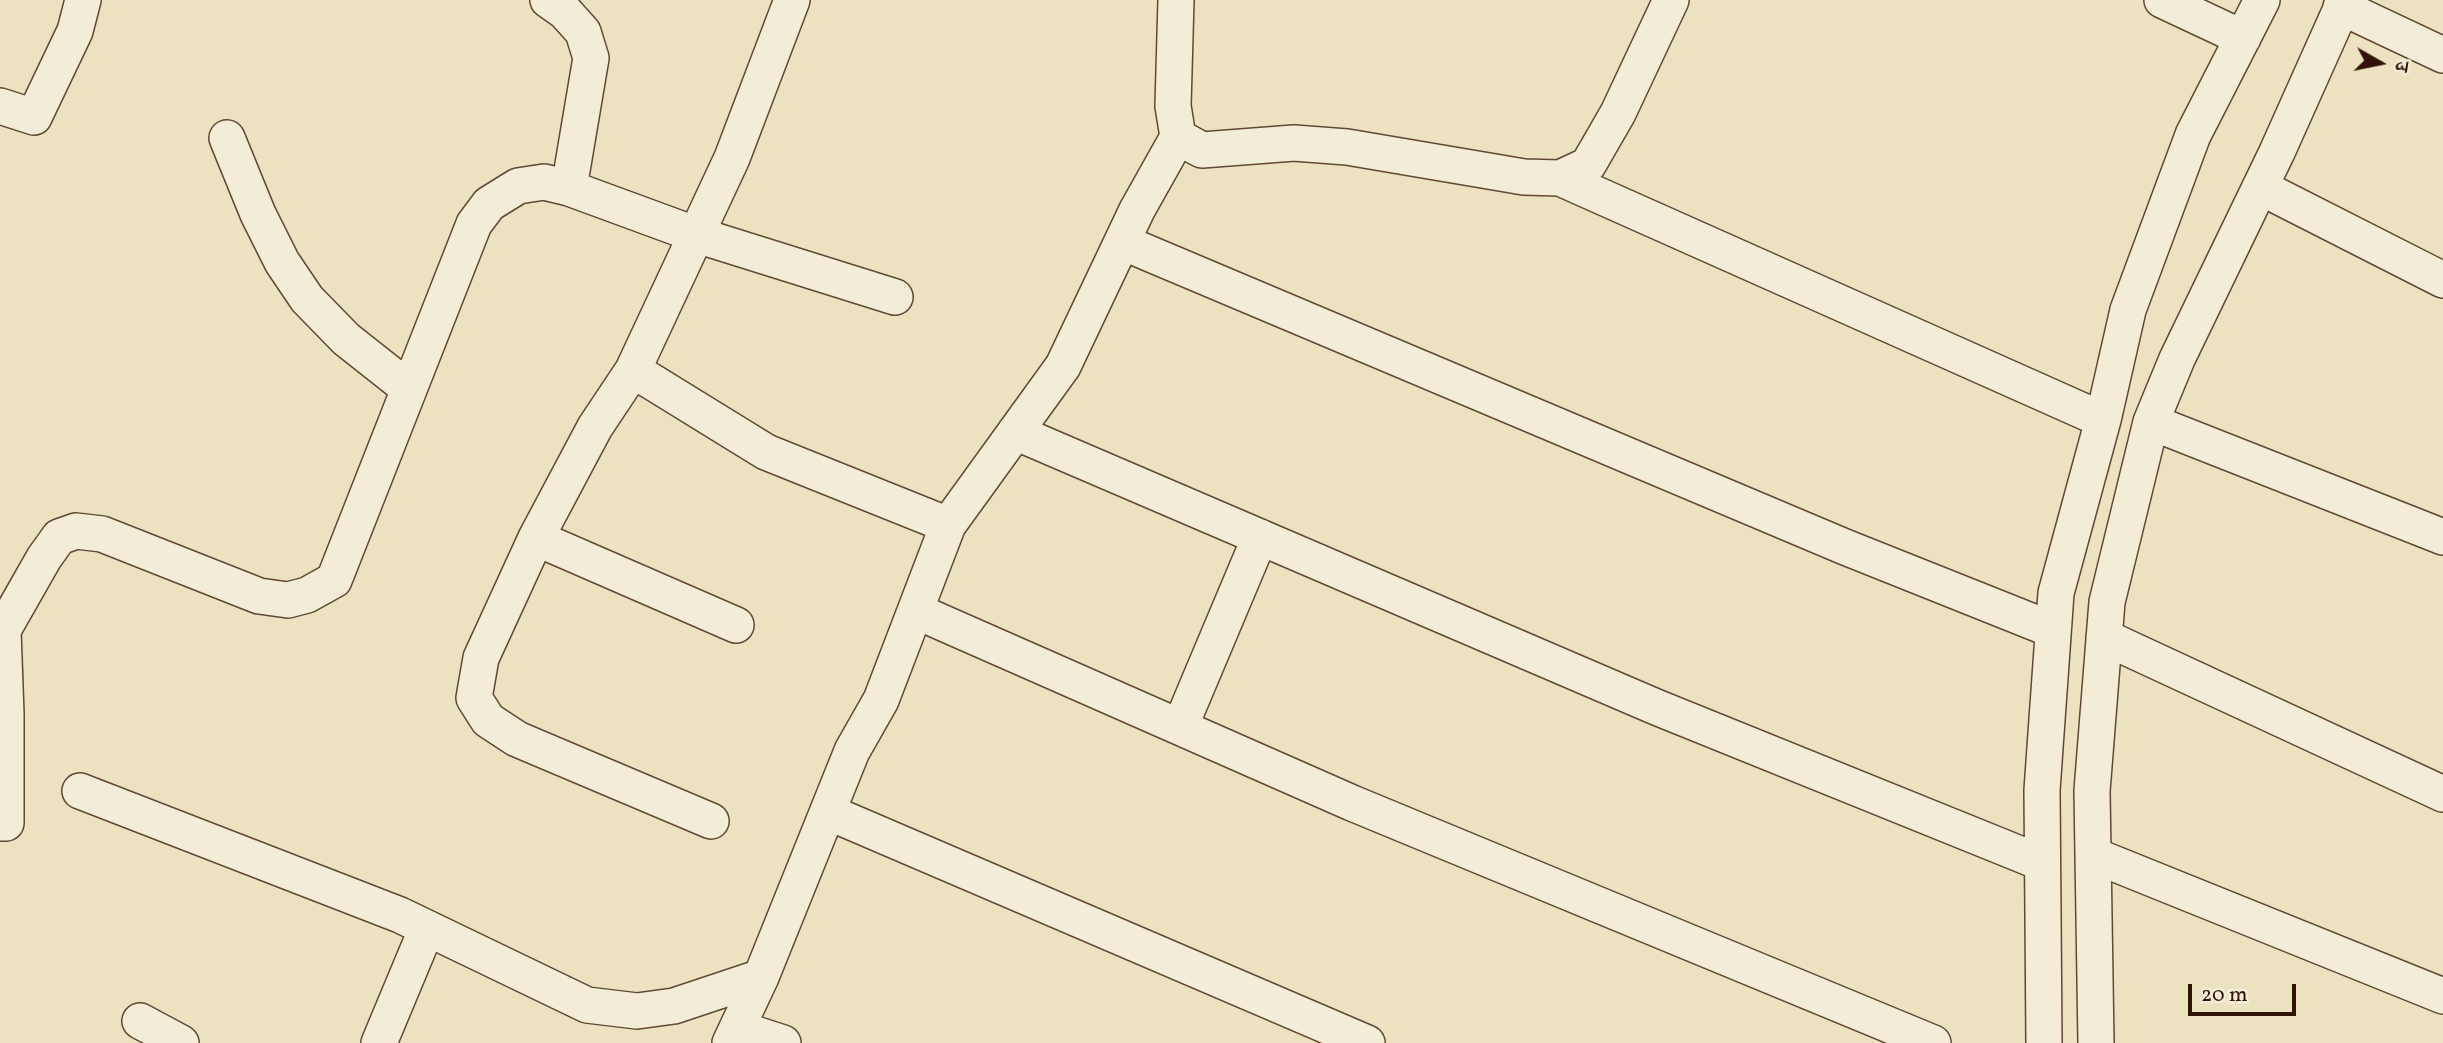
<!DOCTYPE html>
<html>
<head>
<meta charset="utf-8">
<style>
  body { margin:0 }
  #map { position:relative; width:2443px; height:1043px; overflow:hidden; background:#ece2c0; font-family:Vollkorn,"Noto Serif Devanagari",serif }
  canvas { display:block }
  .north { position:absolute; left:2345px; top:28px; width:70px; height:70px; -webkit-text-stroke:5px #f3ecd6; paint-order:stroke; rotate:99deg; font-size:19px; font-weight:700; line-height:28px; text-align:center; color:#311407 }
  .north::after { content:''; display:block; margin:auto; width:24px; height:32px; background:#311407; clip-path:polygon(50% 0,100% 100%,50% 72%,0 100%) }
  .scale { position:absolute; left:2188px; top:984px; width:108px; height:32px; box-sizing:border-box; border:4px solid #311407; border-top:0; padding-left:9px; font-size:21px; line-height:24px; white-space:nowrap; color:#311407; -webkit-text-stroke:5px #f3ecd6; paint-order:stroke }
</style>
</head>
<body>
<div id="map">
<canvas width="2443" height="1043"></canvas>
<div class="north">उ</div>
<div class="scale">20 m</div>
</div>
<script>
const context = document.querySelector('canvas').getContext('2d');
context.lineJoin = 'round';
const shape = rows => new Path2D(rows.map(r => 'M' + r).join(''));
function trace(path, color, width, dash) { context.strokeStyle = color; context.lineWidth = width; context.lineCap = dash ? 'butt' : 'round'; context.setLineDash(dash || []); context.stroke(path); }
const minor = shape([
  [548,0,565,12,583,32,591,58,569,188],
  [792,0,732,158,633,370,766,452,948,525],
  [1176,0,1173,106,1178,137,1202,150,1294,143,1347,147,1524,177,1560,178,1588,165,1618,113,1671,0],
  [2162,0,2243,38],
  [2341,7,2443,55],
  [0,106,34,117,75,31,83,0],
  [227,138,258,214,282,262,307,299,346,339,408,388],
  [1560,178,2103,420],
  [2260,187,2443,280],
  [1122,242,1845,547,2053,630],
  [633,370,595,427,536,538,481,658,474,698,488,720,517,739,711,821],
  [2151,422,2443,537],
  [1015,432,1656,707,2042,863],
  [536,538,736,625],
  [916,611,1352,803,1933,1043],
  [0,618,2,619,3,630,6,714,6,823,0,823],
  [3,630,44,558,59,537,76,531,102,534,259,596,288,600,307,595,334,580,474,224,489,204,518,186,544,182,569,188,697,235,895,297],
  [2104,637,2443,794],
  [1180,727,1260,537],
  [80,791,400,915,587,1005,637,1011,674,1006,761,977],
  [828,812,1367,1043],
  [2093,855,2443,996],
  [140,1021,181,1043],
  [737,1028,783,1043],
  [379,1043,427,928],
  [730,1043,761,977,852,751,881,700,948,525,1063,366,1137,210,1178,137],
  [2044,1043,2042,790,2056,593,2103,420,2128,310,2193,135,2262,0],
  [2096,1043,2092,791,2107,602,2151,422,2177,359,2277,152,2345,0]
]);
trace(minor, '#604835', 38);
trace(minor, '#f3ecd6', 35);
</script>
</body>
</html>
